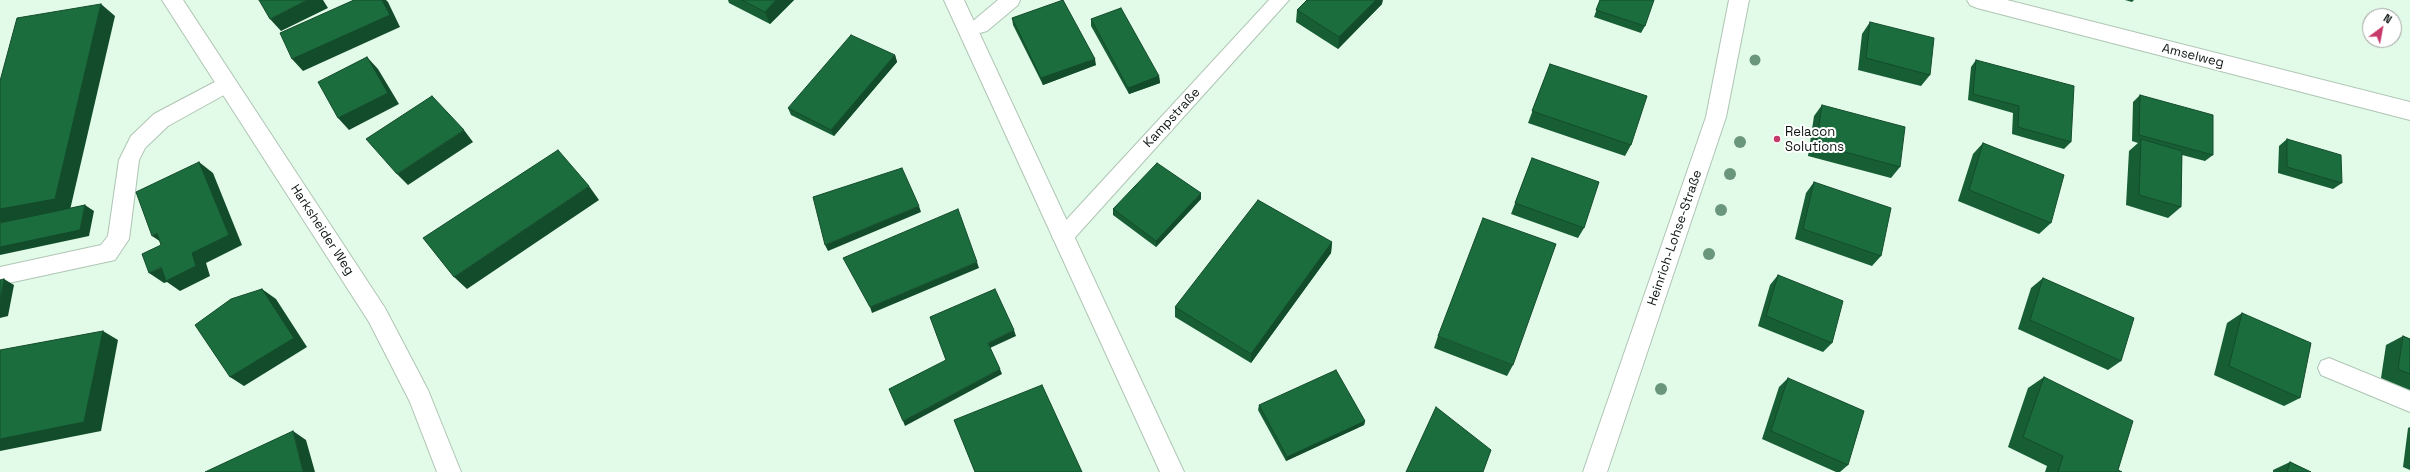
<!DOCTYPE html>
<html>
<head>
<meta charset="utf-8">
<style>
  body { margin:0 }
  #map { position:relative; width:2410px; height:472px; overflow:hidden; background:#e2fae8; font-family:"Space Grotesk",sans-serif }
  canvas { display:block }
  .north { position:absolute; left:2362px; top:8px; width:40px; height:40px; box-sizing:border-box; background:#fff; border:1px solid #9ea19f; border-radius:50%; rotate:32deg; font-size:11px; font-weight:700; line-height:16px; text-align:center; color:#0c140f }
  .north::after { content:''; display:block; margin:auto; width:14px; height:18px; background:#c6396b; clip-path:polygon(50% 0,100% 100%,50% 72%,0 100%) }
</style>
</head>
<body>
<div id="map">
<canvas width="2410" height="472"></canvas>
<div class="north">N</div>
</div>
<script>
const context = document.querySelector('canvas').getContext('2d');
context.lineJoin = 'round';
const shape = rows => new Path2D(rows.map(r => 'M' + r).join(''));
function trace(path, color, width, dash) { context.strokeStyle = color; context.lineWidth = width; context.lineCap = dash ? 'butt' : 'round'; context.setLineDash(dash || []); context.stroke(path); }
function fill(path, color) { context.fillStyle = color; context.fill(path, 'evenodd'); }
function label(font, color, halo, rows, align = 'center') {
  context.font = font + ' "Space Grotesk",sans-serif'; context.lineWidth = 4; context.setLineDash([]); context.textBaseline = 'middle'; context.strokeStyle = halo; context.fillStyle = color; for (const [text, x, y, turn = 0] of rows) {
    context.save(); context.translate(x, y); context.rotate((+turn || 0) * Math.PI / 180); context.textAlign = isNaN(turn) ? turn : align; if (halo) context.strokeText(text, 0, 0); context.fillText(text, 0, 0); context.restore();
  }
}
const lane = shape([
  [998,0,1020,0,1018,5,987,31,980,33,973,31,970,26,973,21,998,0],
  [1269,0,1289,0,1070,243,1063,246,1056,243,1052,237,1056,231,1269,0],
  [226,76,233,78,236,84,233,90,168,126,145,148,139,160,129,239,115,260,4,284,0,283,0,267,101,245,108,236,119,160,131,136,154,114,226,76],
  [2329,358,2410,391,2410,412,2321,375,2318,368,2321,361,2329,358]
]);
const street = shape([
  [944,0,964,0,1184,472,1160,472,944,0],
  [1729,0,1749,0,1726,117,1607,472,1583,472,1706,117,1729,0],
  [1967,0,2007,0,2410,102,2410,120,1977,8,1970,5,1967,0]
]);
const secondary = shape([
  [162,0,183,0,385,308,428,390,461,472,437,472,410,402,369,322,162,0]
]);
trace(lane, '#afc5b4', 2);
trace(street, '#afc5b4', 2);
trace(secondary, '#afc5b4', 2);
fill(lane, '#fff');
fill(street, '#fff');
fill(secondary, '#fff');
context.fillStyle = '#6a967c';
for (const [x, y, r] of [
  [1755,60,5.5],
  [1740,142,6],
  [1730,174,6],
  [1721,210,6],
  [1709,254,6],
  [1661,389,6]
]) { context.beginPath(); context.arc(x, y, r, 0, 2 * Math.PI); context.fill(); }
fill(shape([
  [728,0,794,0,770,24,729,3],
  [1600,0,1645,26,1641,33,1594,17],
  [2125,0,2134,0,2132,2],
  [1382,4,1338,49,1296,22,1297,10],
  [1012,18,1096,65,1043,85,1013,25],
  [1091,19,1159,76,1160,83,1129,94,1091,26],
  [1870,22,1930,75,1921,86,1858,70,1862,34],
  [895,55,897,62,834,136,791,115,788,108],
  [1976,60,2071,142,2064,149,2012,134,2013,113,1968,100,1971,67],
  [1550,64,1631,145,1625,156,1528,123],
  [2140,95,2213,155,2205,161,2182,155,2181,207,2168,218,2126,205,2129,151,2138,143,2132,141,2133,102],
  [1822,105,1900,167,1891,178,1808,156,1814,116],
  [2287,139,2342,183,2333,189,2278,173,2279,146],
  [1983,143,2051,223,2039,234,1958,201,1973,154],
  [1532,158,1584,228,1578,238,1511,214],
  [1814,182,1881,256,1872,266,1795,239,1806,193],
  [1201,199,1156,247,1113,215,1113,209],
  [1332,242,1331,253,1251,363,1175,317,1175,307],
  [1778,275,1832,343,1823,352,1758,326,1770,285],
  [2043,278,2121,361,2108,370,2018,329,2031,288],
  [2242,313,2300,398,2284,406,2214,375,2227,323],
  [1438,336,1513,365,1507,376,1434,348],
  [2403,336,2410,339,2410,390,2381,378,2386,345],
  [2044,377,2118,470,2122,472,2045,472,2047,466,2008,447,2028,388],
  [1788,378,1848,465,1840,472,1836,472,1762,439,1779,387],
  [1259,405,1365,421,1364,425,1286,461,1258,410],
  [2410,427,2410,470,2403,467,2408,428],
  [2290,462,2311,472,2273,472,2273,470]
]), '#175e35');
fill(shape([
  [307,0,323,0,328,8,281,31,270,19],
  [382,0,386,0,388,2,400,27,303,71,292,59],
  [776,0,794,0,770,24,765,12],
  [1376,0,1383,0,1382,4,1338,49,1339,37],
  [101,4,115,16,70,210,0,223,0,209],
  [895,55,897,62,834,136,831,130],
  [367,57,378,69,399,104,349,130,338,118],
  [1095,59,1096,65,1043,85,1041,78],
  [1159,76,1160,83,1129,94,1128,88],
  [464,130,473,142,408,185,397,174],
  [199,162,213,173,242,245,206,263,210,276,180,291,167,282,164,283,149,273,192,253],
  [589,186,599,200,467,289,454,277],
  [1201,193,1201,199,1156,247,1156,241],
  [85,205,94,211,89,236,0,255,0,247],
  [919,206,921,212,828,251,825,245],
  [157,233,167,246,152,236],
  [1332,242,1331,253,1251,363,1251,354],
  [977,262,979,268,872,313,870,307],
  [4,279,14,285,8,316,0,318,0,301],
  [262,289,276,299,307,347,244,386,230,377],
  [1014,330,1016,336,990,348,988,343],
  [103,331,118,340,101,431,0,451,0,439],
  [1000,369,1002,374,905,426,903,421],
  [1365,421,1364,425,1286,461,1287,457],
  [293,431,306,440,315,472,303,472]
]), '#134c2b');
const building = shape([
  [259,0,307,0,270,19,259,0],
  [354,0,382,0,390,15,292,59,280,33,354,0],
  [742,0,776,0,765,12,742,0],
  [1063,0,1095,59,1041,78,1012,18,1063,0],
  [1307,0,1376,0,1339,37,1297,10,1307,0],
  [1600,0,1654,0,1645,26,1596,10,1600,0],
  [101,4,55,199,0,209,0,81,17,18,101,4],
  [1121,8,1159,76,1128,88,1091,19,1121,8],
  [1870,22,1934,38,1930,75,1866,58,1870,22],
  [851,35,895,55,831,130,788,108,851,35],
  [367,57,388,93,338,118,318,82,367,57],
  [1976,60,2074,86,2071,142,2018,127,2019,106,1973,94,1976,60],
  [1550,64,1647,96,1631,145,1532,111,1550,64],
  [2140,95,2213,115,2213,155,2139,135,2140,95],
  [432,96,464,130,397,174,366,139,432,96],
  [1822,105,1905,127,1900,167,1816,144,1822,105],
  [2141,139,2182,151,2181,207,2139,195,2141,139],
  [2287,139,2341,155,2342,183,2287,167,2287,139],
  [1983,143,2064,175,2051,223,1969,190,1983,143],
  [558,150,589,186,454,277,423,238,558,150],
  [1532,158,1599,182,1584,228,1515,203,1532,158],
  [199,162,229,235,192,253,196,266,166,281,161,267,149,273,142,254,161,245,157,233,152,236,136,192,199,162],
  [1157,163,1201,193,1156,241,1113,209,1157,163],
  [902,168,919,206,825,245,813,197,902,168],
  [1814,182,1891,208,1881,256,1803,229,1814,182],
  [1258,200,1332,242,1251,354,1175,307,1258,200],
  [85,205,80,230,0,247,0,223,85,205],
  [958,209,977,262,870,307,843,258,958,209],
  [1483,218,1556,244,1513,365,1438,336,1483,218],
  [1778,275,1843,301,1832,343,1766,316,1778,275],
  [2043,278,2134,318,2121,361,2030,320,2043,278],
  [4,279,0,301,0,280,4,279],
  [262,289,294,338,230,377,195,325,231,299,262,289],
  [995,289,1014,330,988,343,1000,369,903,421,889,389,946,360,930,317,995,289],
  [2242,313,2311,343,2300,398,2229,366,2242,313],
  [103,331,84,422,0,439,0,350,103,331],
  [2403,336,2410,339,2410,374,2398,369,2403,336],
  [1336,370,1365,421,1287,457,1259,405,1336,370],
  [2044,377,2133,421,2118,470,2122,472,2058,472,2063,456,2023,437,2044,377],
  [1788,378,1864,411,1848,465,1771,431,1788,378],
  [1042,385,1082,472,975,472,954,420,1042,385],
  [1436,407,1491,450,1483,472,1406,472,1436,407],
  [293,431,303,472,205,472,293,431],
  [2290,462,2311,472,2287,472,2290,462]
]);
fill(building, '#1b6d3e');
trace(building, '#134c2b', 1);
for (const [x, y, r, color] of [
  [1777,139,4,"#c6396b"]
]) { const dot = new Path2D(); dot.arc(x, y, r, 0, 2 * Math.PI); context.fillStyle = color; context.fill(dot); trace(dot, '#fff', 1.5); }
label('13px', '#0c140f', '#fff', [
  ["Amselweg",2193,56,14],
  ["Kampstraße",1172,118,-47],
  ["Harksheider Weg",322,230,57],
  ["Heinrich-Lohse-Straße",1675,238,-71]
]);
label('13px', '#0c140f', '#fff', [
  ["Relacon",1785,132],
  ["Solutions",1785,147]
], 'left');
</script>
</body>
</html>
